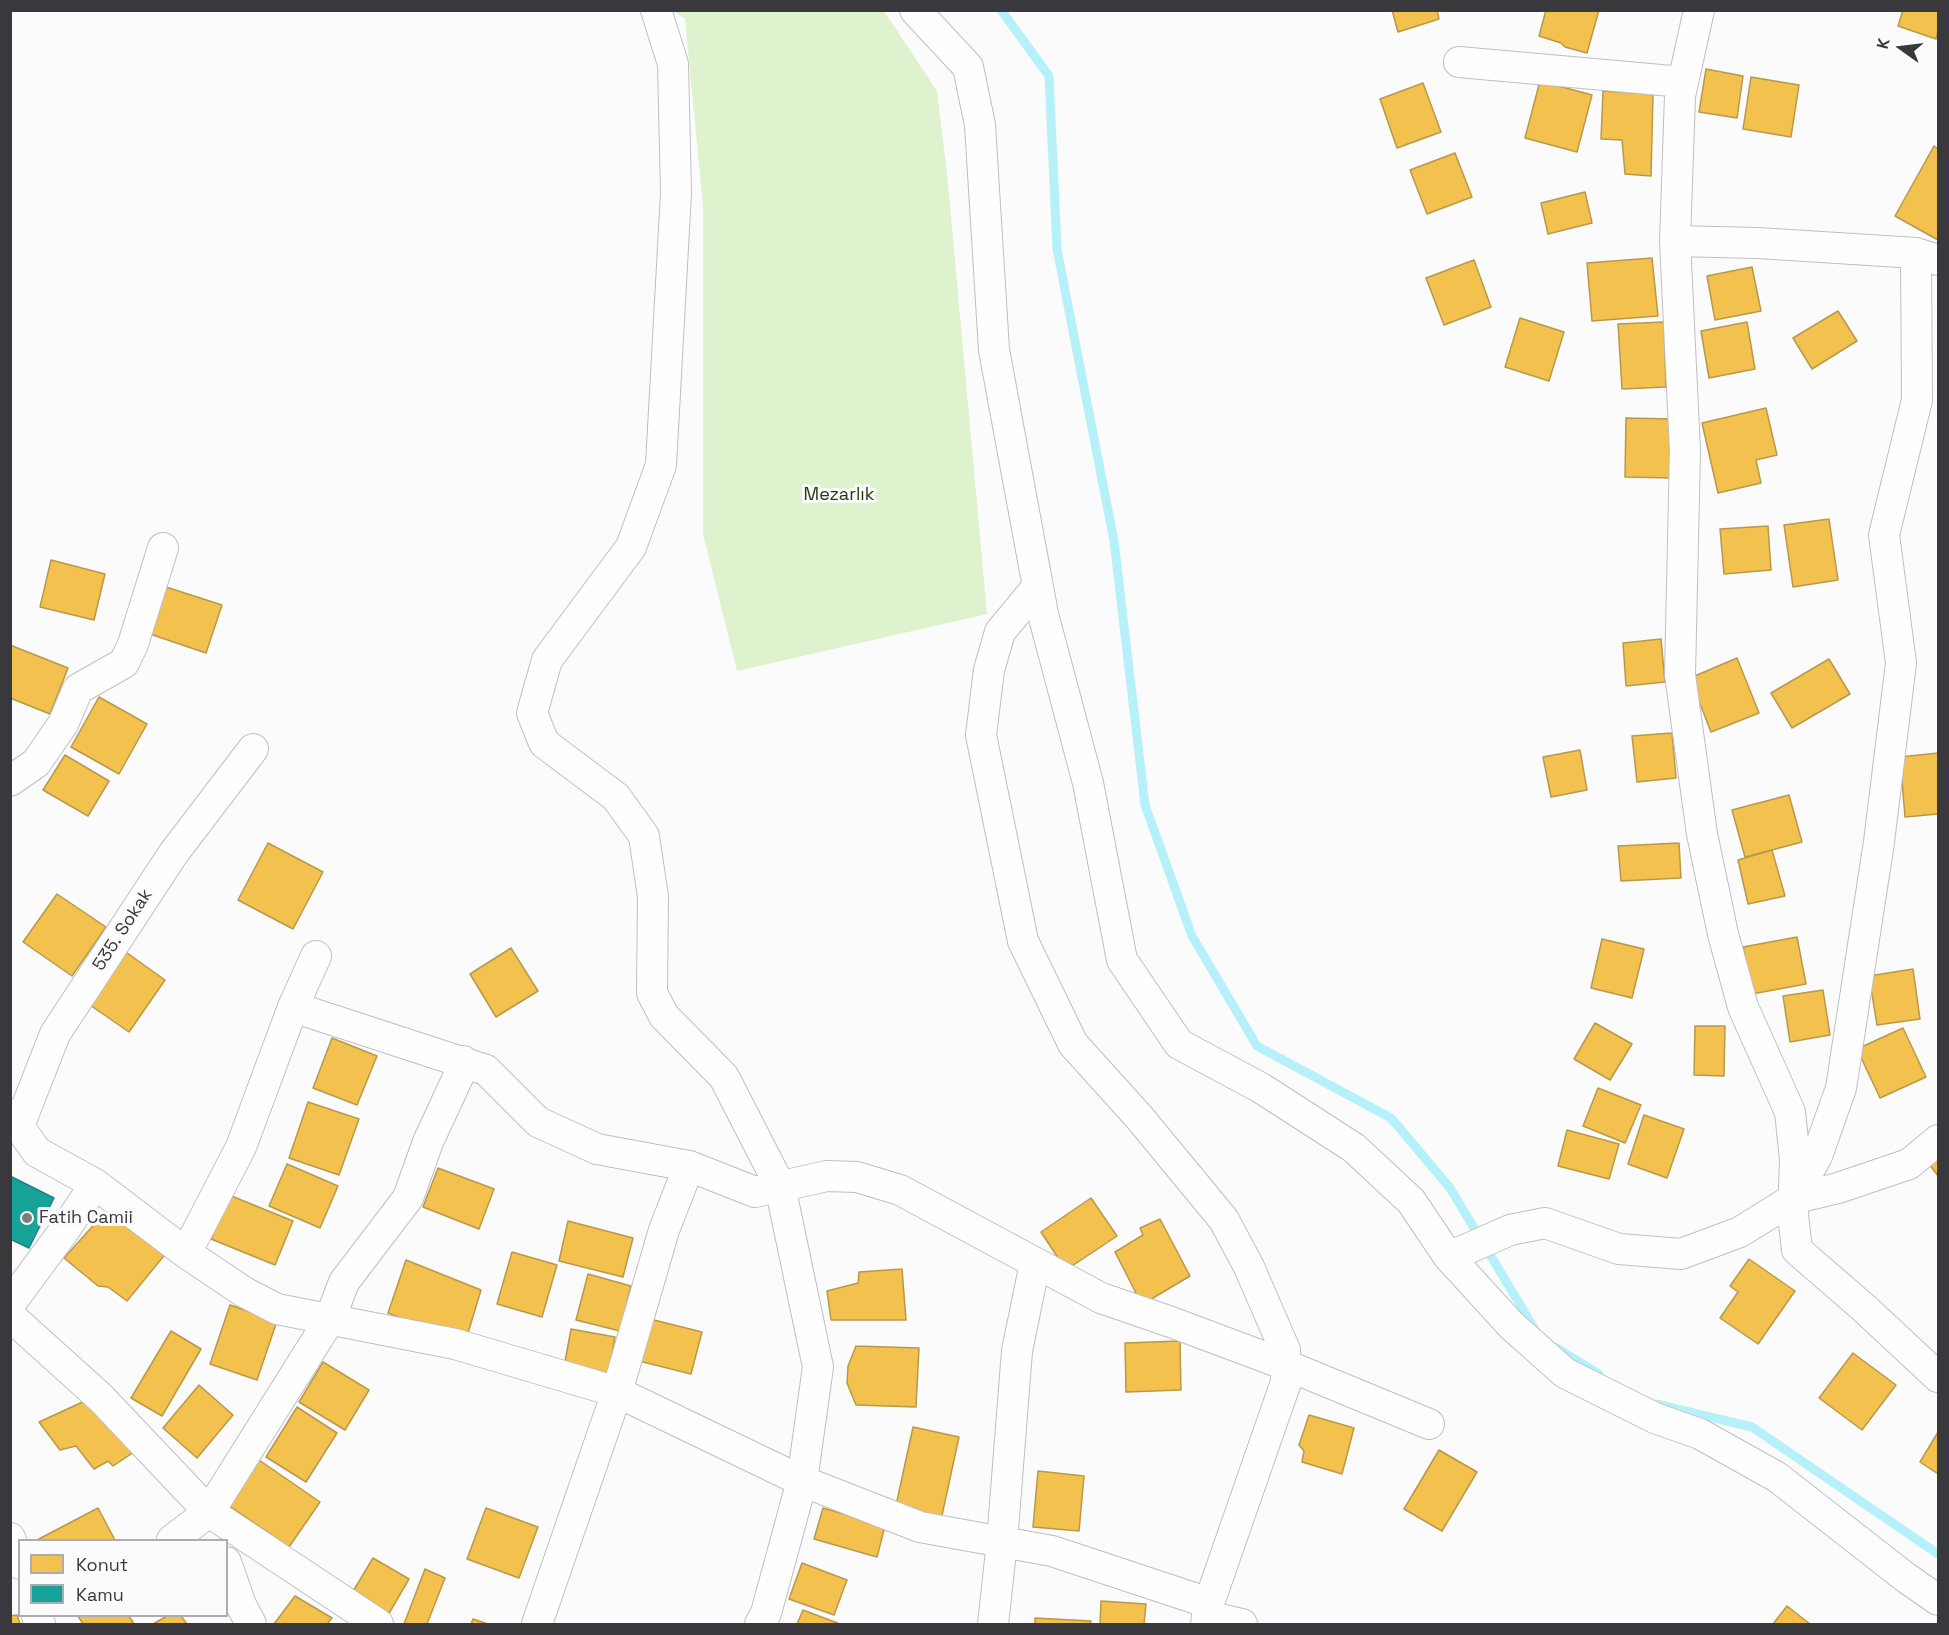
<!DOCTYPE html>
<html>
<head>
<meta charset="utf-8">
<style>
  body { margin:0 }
  #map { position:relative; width:1949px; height:1635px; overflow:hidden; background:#fbfbfc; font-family:"Space Grotesk",sans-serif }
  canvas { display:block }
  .frame { position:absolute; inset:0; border:12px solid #39383d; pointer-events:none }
  .legend { position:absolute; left:18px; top:1539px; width:210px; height:78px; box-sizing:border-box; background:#fbfafd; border:2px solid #adacb0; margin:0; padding:8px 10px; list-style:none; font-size:18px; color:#39383d }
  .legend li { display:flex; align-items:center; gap:12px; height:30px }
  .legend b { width:30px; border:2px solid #adacb0 }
  .north { position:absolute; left:1871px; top:18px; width:60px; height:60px; -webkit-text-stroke:4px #fbfafd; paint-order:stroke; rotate:284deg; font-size:16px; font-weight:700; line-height:24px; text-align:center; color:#39383d }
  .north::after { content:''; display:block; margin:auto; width:21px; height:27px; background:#39383d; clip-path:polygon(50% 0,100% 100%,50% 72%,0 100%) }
</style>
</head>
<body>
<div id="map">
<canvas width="1949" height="1635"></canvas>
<div class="frame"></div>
<ul class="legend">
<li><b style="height:16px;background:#f2c14e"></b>Konut</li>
<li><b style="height:16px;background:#17a398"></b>Kamu</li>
</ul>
<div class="north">K</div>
</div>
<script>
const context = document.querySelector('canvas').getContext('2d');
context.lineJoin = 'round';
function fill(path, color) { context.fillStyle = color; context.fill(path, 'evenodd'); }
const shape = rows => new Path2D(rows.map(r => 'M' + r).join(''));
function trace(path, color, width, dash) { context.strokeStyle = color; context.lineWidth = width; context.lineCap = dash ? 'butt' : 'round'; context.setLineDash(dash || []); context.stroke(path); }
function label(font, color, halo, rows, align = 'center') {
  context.font = font + ' "Space Grotesk",sans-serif'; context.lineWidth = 6; context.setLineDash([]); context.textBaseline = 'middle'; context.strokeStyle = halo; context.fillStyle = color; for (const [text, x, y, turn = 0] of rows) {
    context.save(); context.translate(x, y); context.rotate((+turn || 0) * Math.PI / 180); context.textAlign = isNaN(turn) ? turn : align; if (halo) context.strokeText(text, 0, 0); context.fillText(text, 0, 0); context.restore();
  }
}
fill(shape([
  [673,11,884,11,937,91,948,183,987,614,737,671,703,534,703,206,685,19]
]), '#def2cd');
const homes = shape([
  [1392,10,1437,10,1439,19,1398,32,1392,10],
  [1546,10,1599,10,1587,53,1565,47,1561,43,1539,36,1546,10],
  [1903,10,1938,10,1938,31,1936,39,1898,26,1903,10],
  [1706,69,1743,76,1737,118,1699,112,1706,69],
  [1751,77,1799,85,1791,137,1743,129,1751,77],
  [1540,81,1592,95,1577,152,1525,138,1540,81],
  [1423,83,1441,132,1397,148,1380,99,1423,83],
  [1603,91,1653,94,1651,176,1625,174,1622,140,1601,139,1603,91],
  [1934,146,1938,149,1938,240,1895,216,1934,146],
  [1455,153,1472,197,1427,214,1410,170,1455,153],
  [1585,192,1592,223,1548,234,1541,203,1585,192],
  [1652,258,1658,316,1592,321,1587,263,1652,258],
  [1474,260,1491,307,1444,325,1426,278,1474,260],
  [1752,267,1761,311,1715,320,1707,276,1752,267],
  [1838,311,1857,341,1812,369,1793,338,1838,311],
  [1520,318,1564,332,1549,381,1505,367,1520,318],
  [1664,322,1666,387,1622,389,1618,324,1664,322],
  [1747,322,1755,369,1709,378,1701,331,1747,322],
  [1766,408,1777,455,1756,460,1761,483,1718,493,1702,423,1766,408],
  [1626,418,1672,419,1671,478,1625,477,1626,418],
  [1829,519,1838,580,1793,587,1784,525,1829,519],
  [1768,526,1771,570,1724,574,1720,529,1768,526],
  [51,560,105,574,94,620,40,607,51,560],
  [166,587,222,605,206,653,150,634,166,587],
  [1661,639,1665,682,1626,686,1623,643,1661,639],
  [10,645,68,668,50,714,10,698,10,645],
  [1737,658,1759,713,1711,732,1690,678,1737,658],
  [1829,659,1850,694,1792,728,1771,693,1829,659],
  [99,697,147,724,119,774,71,747,99,697],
  [1672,733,1676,778,1637,782,1632,736,1672,733],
  [1580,750,1587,790,1551,797,1543,757,1580,750],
  [1938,753,1938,814,1905,817,1900,757,1938,753],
  [65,755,109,781,88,816,43,790,65,755],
  [1789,795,1802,842,1745,857,1732,810,1789,795],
  [268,843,323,872,293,929,238,900,268,843],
  [1679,843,1681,878,1621,881,1618,846,1679,843],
  [1772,850,1785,896,1748,904,1738,860,1772,850],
  [57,894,106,927,72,976,23,942,57,894],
  [1797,937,1806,984,1752,994,1743,947,1797,937],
  [1602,939,1644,949,1632,998,1591,988,1602,939],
  [511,948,538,991,496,1017,470,974,511,948],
  [123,950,165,980,129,1032,87,1003,123,950],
  [1913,969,1920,1019,1877,1025,1869,976,1913,969],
  [1823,990,1830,1035,1790,1042,1783,996,1823,990],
  [1595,1023,1632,1044,1610,1080,1574,1059,1595,1023],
  [1695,1026,1725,1026,1724,1076,1694,1075,1695,1026],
  [1903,1028,1926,1077,1880,1098,1857,1049,1903,1028],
  [332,1038,377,1056,357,1105,313,1088,332,1038],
  [1598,1088,1641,1105,1625,1143,1583,1126,1598,1088],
  [308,1102,359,1119,339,1175,289,1158,308,1102],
  [1644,1115,1684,1129,1667,1178,1628,1164,1644,1115],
  [1567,1130,1619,1144,1609,1179,1558,1166,1567,1130],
  [1938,1156,1938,1176,1929,1164,1938,1156],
  [287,1164,338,1186,320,1228,269,1206,287,1164],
  [438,1168,494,1189,479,1229,423,1207,438,1168],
  [229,1195,293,1221,275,1265,211,1239,229,1195],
  [1091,1198,1117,1236,1066,1270,1041,1232,1091,1198],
  [109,1208,167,1252,127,1301,108,1287,98,1286,64,1258,109,1208],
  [1160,1219,1190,1276,1148,1301,1138,1297,1115,1252,1143,1235,1140,1228,1160,1219],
  [568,1221,633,1238,623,1277,559,1261,568,1221],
  [512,1252,557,1265,542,1317,497,1304,512,1252],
  [1749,1259,1795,1291,1758,1344,1720,1318,1738,1292,1730,1286,1749,1259],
  [406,1260,481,1290,468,1333,436,1332,388,1313,406,1260],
  [902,1269,906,1320,831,1320,827,1291,858,1283,859,1272,902,1269],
  [588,1274,631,1286,620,1331,576,1320,588,1274],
  [230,1305,277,1321,257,1380,210,1364,230,1305],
  [650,1319,702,1332,691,1374,639,1361,650,1319],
  [571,1329,615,1337,608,1376,564,1367,571,1329],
  [171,1331,201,1349,162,1416,131,1398,171,1331],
  [1180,1341,1181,1390,1126,1392,1125,1343,1180,1341],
  [856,1346,919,1348,916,1407,856,1405,847,1383,848,1366,856,1346],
  [1853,1353,1896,1385,1862,1430,1819,1398,1853,1353],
  [323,1362,369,1390,345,1430,299,1402,323,1362],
  [199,1385,233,1415,197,1458,163,1428,199,1385],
  [87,1400,134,1452,113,1466,108,1461,94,1469,76,1446,60,1450,39,1422,87,1400],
  [297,1407,337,1433,306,1482,266,1457,297,1407],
  [1309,1415,1354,1428,1342,1474,1302,1462,1304,1451,1299,1445,1309,1415],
  [913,1427,959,1437,941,1520,895,1510,913,1427],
  [1938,1432,1938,1474,1920,1462,1938,1432],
  [1439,1450,1477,1472,1442,1531,1404,1509,1439,1450],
  [259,1460,320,1502,289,1547,228,1505,259,1460],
  [1038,1471,1084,1476,1079,1531,1033,1527,1038,1471],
  [98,1508,115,1540,37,1540,98,1508],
  [486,1508,538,1527,519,1578,467,1559,486,1508],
  [823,1508,885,1526,877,1557,814,1539,823,1508],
  [373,1558,409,1579,388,1615,352,1593,373,1558],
  [802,1563,847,1580,834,1615,789,1599,802,1563],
  [425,1569,445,1578,427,1624,404,1624,425,1569],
  [295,1596,332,1618,327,1624,274,1624,295,1596],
  [1101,1601,1146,1604,1144,1624,1100,1624,1101,1601],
  [1787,1606,1810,1624,1773,1624,1787,1606],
  [803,1610,840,1624,797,1624,803,1610],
  [17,1615,20,1624,10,1624,10,1616,17,1615],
  [78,1616,129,1616,134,1624,83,1624,78,1616],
  [167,1616,181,1616,187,1624,153,1624,167,1616],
  [1035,1618,1091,1621,1090,1624,1035,1624,1035,1618],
  [473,1619,488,1624,471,1624,473,1619]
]);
fill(homes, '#f2c14e');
trace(homes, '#ba9849', 1.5);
const public = shape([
  [10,1176,54,1198,29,1248,10,1239,10,1176]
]);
fill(public, '#17a398');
trace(public, '#21837d', 1.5);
trace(shape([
  [1001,10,1049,76,1057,249,1114,541,1145,805,1192,936,1257,1046,1391,1118,1450,1188,1537,1333],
  [1555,1347,1599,1374],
  [1656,1404,1752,1427,1938,1554]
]), '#b6f1fa', 9);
const street = shape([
  [656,10,673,64,676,193,661,465,631,547,547,660,532,713,544,743,616,797,644,836,653,897,652,993,664,1016,724,1077,780,1186,818,1367,802,1481,766,1613,760,1624],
  [915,10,968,67,980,125,994,350,1043,614,1088,783,1122,960,1179,1044,1261,1088,1354,1148,1411,1201,1448,1256,1511,1325,1565,1373,1655,1418,1700,1434,1777,1477,1905,1577,1938,1600],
  [1699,10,1680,96,1675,241,1685,451,1680,675,1702,834,1723,934,1743,1007,1790,1112,1795,1159,1793,1215,1797,1250,1864,1308,1938,1377],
  [1459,62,1683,82],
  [1675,241,1758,243,1916,253,1938,260],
  [1038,586,1000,632,989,670,981,735,1023,941,1073,1044,1139,1117,1224,1220,1249,1267,1285,1350,1286,1382,1209,1603,1206,1624],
  [10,781,36,763,63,724,78,689,124,663,133,644,163,548],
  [293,1007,486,1070,538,1122,597,1149,689,1166,755,1192,827,1176,857,1177,900,1190,1101,1298,1171,1322,1286,1365,1429,1424],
  [10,1114,37,1152,95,1184,186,1253,244,1292,277,1309,455,1344,617,1392,802,1481,920,1527,1052,1551,1209,1603],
  [19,1126,55,1034,173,854,253,749],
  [1793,1199,1838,1188,1909,1164,1938,1140],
  [186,1253,241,1147,293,1007,316,956],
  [1448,1256,1465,1250,1510,1230,1545,1223,1619,1249,1681,1254,1740,1232,1793,1199,1817,1156,1841,1088,1879,842,1901,663,1884,535,1917,400,1916,253],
  [10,1304,66,1228,95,1184],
  [10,1316,101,1398,209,1512,378,1624],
  [10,1538,20,1564],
  [172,1540,209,1512,330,1319,344,1282,408,1198,428,1142,459,1075,463,1061],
  [226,1562,241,1605,251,1624],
  [37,1616,40,1624],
  [1207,1616,1242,1624],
  [537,1624,617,1392,664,1230,689,1166],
  [993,1624,1002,1542,1017,1351,1035,1263]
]);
trace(street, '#c0bec2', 32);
trace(street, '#fefeff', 30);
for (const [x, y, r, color] of [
  [27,1218,6,"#7d7c80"]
]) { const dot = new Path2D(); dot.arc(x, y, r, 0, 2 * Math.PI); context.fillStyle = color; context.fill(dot); trace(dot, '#fbfafd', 2); }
label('18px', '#253b07', '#fbfafd', [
  ["Mezarlık",839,495]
]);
label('18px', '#39383d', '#fbfafd', [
  ["535. Sokak",123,930,-57]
]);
label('18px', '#39383d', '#fbfafd', [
  ["Fatih Camii",39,1218]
], 'left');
</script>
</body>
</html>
